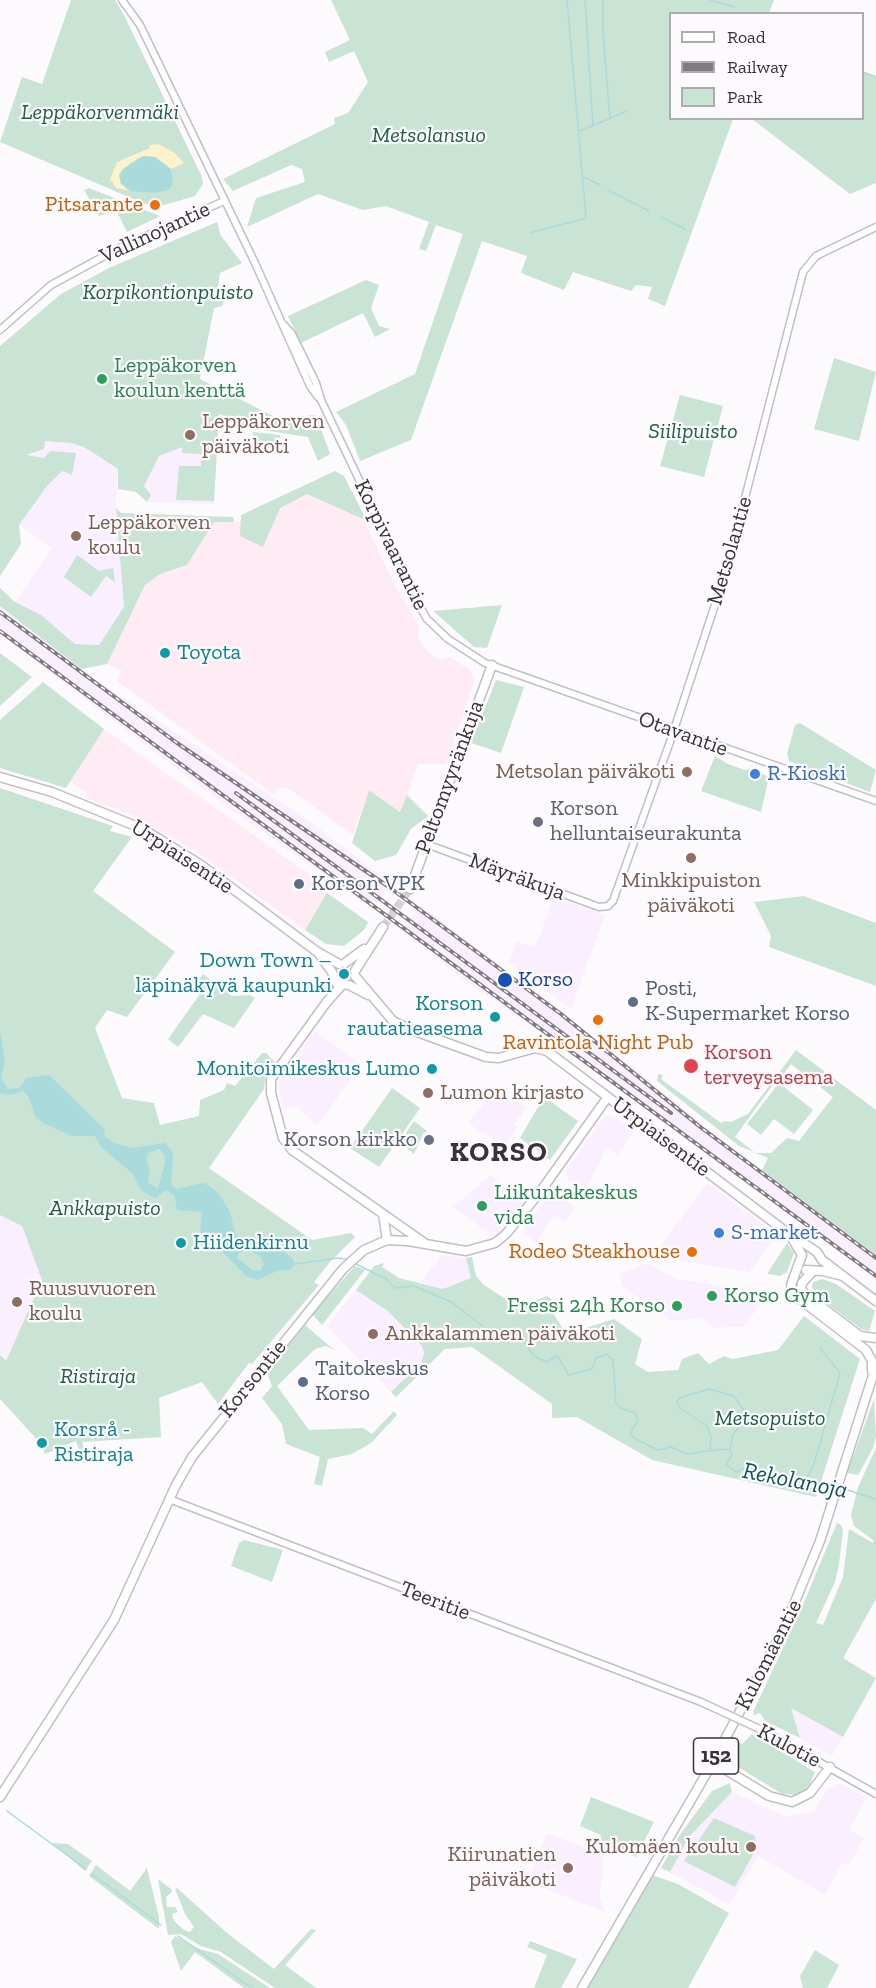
<!DOCTYPE html>
<html>
<head>
<meta charset="utf-8">
<style>
  body { margin:0 }
  #map { position:relative; width:876px; height:1988px; overflow:hidden; background:#fdfafe; font-family:"Zilla Slab",serif }
  canvas { display:block }
  .legend { position:absolute; left:669px; top:12px; width:195px; height:108px; box-sizing:border-box; background:#fdfafe; border:2px solid #adabae; margin:0; padding:8px 10px; list-style:none; font-size:18px; color:#363437 }
  .legend li { display:flex; align-items:center; gap:12px; height:30px }
  .legend b { width:30px; border:2px solid #adabae }
</style>
</head>
<body>
<div id="map">
<canvas width="876" height="1988"></canvas>
<ul class="legend">
<li><b style="height:8px;background:#fff"></b>Road</li>
<li><b style="height:8px;background:#7e7c7f"></b>Railway</li>
<li><b style="height:16px;background:#c9e3d5"></b>Park</li>
</ul>
</div>
<script>
const context = document.querySelector('canvas').getContext('2d');
context.lineJoin = 'round';
function fill(path, color) { context.fillStyle = color; context.fill(path, 'evenodd'); }
const shape = rows => new Path2D(rows.map(r => 'M' + r).join(''));
function trace(path, color, width, dash) { context.strokeStyle = color; context.lineWidth = width; context.lineCap = dash ? 'butt' : 'round'; context.setLineDash(dash || []); context.stroke(path); }
function label(font, color, halo, rows, align = 'center') {
  context.font = font + ' "Zilla Slab",serif'; context.lineWidth = 4.5; context.setLineDash([]); context.textBaseline = 'middle'; context.strokeStyle = halo; context.fillStyle = color; for (const [text, x, y, turn = 0] of rows) {
    context.save(); context.translate(x, y); context.rotate((+turn || 0) * Math.PI / 180); context.textAlign = isNaN(turn) ? turn : align; if (halo) context.strokeText(text, 0, 0); context.fillText(text, 0, 0); context.restore();
  }
}
fill(shape([
  [184,400,219,414,214,504,147,502,136,492],
  [45,441,71,443,84,447,118,469,116,508,124,607,99,645,75,644,41,615,15,602,52,548,19,525,47,486,23,454,37,453],
  [0,606,99,682,305,818,392,884,373,909,223,804,0,634],
  [554,897,605,915,571,1009,509,963,516,941,535,947],
  [421,905,622,1059,735,1151,876,1255,876,1279,577,1057,461,978,406,932,403,930],
  [315,1031,361,1065,317,1126,297,1106,283,1110,278,1087,280,1078],
  [497,1087,526,1108,514,1124,518,1127,504,1147,468,1123],
  [609,1115,634,1131,617,1155,607,1148,584,1192,568,1179,566,1170,604,1117],
  [490,1175,524,1201,509,1222,493,1236,453,1207],
  [707,1183,777,1235,749,1272,682,1261,659,1248],
  [552,1190,576,1208,565,1222,554,1215,536,1243,521,1232],
  [0,1215,22,1226,43,1280,0,1375],
  [442,1255,466,1258,471,1278,443,1289,421,1282],
  [647,1263,677,1279,768,1294,744,1326,715,1328,701,1318,670,1321,623,1287,619,1274],
  [356,1290,388,1311,422,1346,424,1353,421,1363,391,1392,327,1326],
  [791,1708,843,1737,832,1756,800,1738],
  [839,1783,867,1798,849,1830,864,1838,849,1865,843,1862,825,1895,758,1856,730,1905,670,1872,689,1837,732,1792,787,1817,814,1811,827,1789],
  [547,1833,604,1855,600,1897,605,1912,528,1882]
]), '#faefff');
fill(shape([
  [343,478,396,587,420,627,417,637,431,655,441,660,450,657,470,670,475,679,446,764,418,764,401,812,369,790,353,835,289,789,279,788,273,794,117,681,122,671,107,664,145,585,160,574,187,565,214,522,240,522],
  [104,729,330,889,305,930,194,850,130,814,86,798,87,793,70,781]
]), '#ffebf4');
fill(shape([
  [71,0,115,0,124,15,202,177,203,184,195,196,164,205,145,204,0,142,22,77,42,84],
  [331,0,774,0,769,13,670,14,670,118,733,119,665,306,648,299,652,287,636,285,631,291,573,272,564,290,521,273,527,256,482,241,411,440,360,461,346,425,336,412,415,374,463,234,436,225,426,251,419,249,429,222,386,206,363,210,318,194,247,227,256,198,305,182,302,169,291,165,233,191,223,179,335,124,334,118,348,113,368,82,354,51,329,62,325,52,350,40],
  [863,71,876,76,876,183,850,194,752,119,862,118],
  [89,188,160,216,127,232,116,210,99,216,84,190],
  [217,222,221,236,242,263,220,273,217,292,224,293,224,301,222,306,214,308,200,379,277,418,316,415,330,454,318,461,308,437,256,429,219,414,214,501,176,500,179,466,201,466,201,454,182,453,182,447,159,456,144,486,151,495,147,502,136,492,118,489,118,469,84,447,71,443,45,441,44,449,26,455,44,458,50,451,76,453,72,475,62,471,47,486,19,525,21,544,0,576,0,346,61,294,109,268],
  [366,280,379,285,371,308,379,326,390,329,375,337,363,313,301,343,288,316],
  [834,358,876,372,859,441,814,429],
  [680,395,723,406,704,477,660,466],
  [253,432,280,435,279,449,252,447],
  [335,471,344,476,365,517,363,519,307,494,280,508,263,547,240,536,241,515],
  [116,508,121,513,233,517,234,522,214,522,187,565,160,574,145,585,107,664,81,669,0,606,0,588,15,602,41,615,75,644,99,645,124,607],
  [77,555,99,571,113,568,115,582,106,576,91,597,64,577],
  [502,605,487,648,474,647,433,611],
  [0,653,32,677,0,706],
  [496,680,524,687,501,753,471,743],
  [43,682,104,729,66,788,0,768,0,720],
  [800,723,876,770,870,792,789,761,787,754,795,725],
  [715,756,728,764,745,770,751,769,769,777,761,812,701,791],
  [0,788,113,826,110,831,132,837,93,891,175,952,127,1017,107,1010,95,1028,122,1098,154,1103,160,1125,199,1116,200,1100,224,1090,227,1083,235,1086,262,1053,266,1053,275,1062,265,1078,264,1089,209,1168,312,1240,351,1233,355,1237,329,1263,314,1282,319,1285,252,1364,249,1363,218,1404,202,1382,159,1398,161,1437,82,1442,89,1462,83,1463,76,1441,45,1454,41,1444,0,1399,0,1355,6,1361,42,1280,22,1226,0,1215],
  [369,790,400,812,407,795,428,816,411,829,396,855,375,861,352,843],
  [327,893,368,922,364,930,344,946,326,944,305,930],
  [804,896,876,923,876,986,769,947,771,936,754,902],
  [203,974,232,996,250,995,255,998,234,1028,203,1014,178,1047,168,1039,200,994,199,980],
  [796,1050,876,1110,876,1255,762,1170,768,1158,739,1146,657,1081,658,1074,663,1075,661,1079,721,1123,724,1121,731,1122,748,1114],
  [791,1064,833,1097,799,1141,787,1138,771,1153,755,1153,735,1137,775,1082,779,1080],
  [779,1083,813,1110,794,1134,774,1119,761,1135,747,1124],
  [392,1088,420,1108,379,1167,350,1148],
  [544,1097,578,1121,550,1160,520,1138],
  [414,1121,427,1131,423,1134,414,1154,400,1142],
  [787,1243,794,1253,787,1272,780,1276,767,1274],
  [472,1257,476,1276,484,1285,518,1307,547,1296,552,1300,547,1303,566,1334,614,1319,642,1339,635,1364,648,1372,678,1370,682,1359,698,1353,709,1364,724,1356,733,1359,778,1350,804,1316,860,1359,816,1497,652,1460,577,1417,552,1418,552,1404,472,1347,445,1349,396,1397,391,1392,421,1363,424,1353,422,1346,388,1311,356,1290,374,1266,384,1263,382,1267,399,1278,443,1289,471,1278,466,1258],
  [355,1266,365,1270,322,1325,312,1314],
  [822,1279,836,1284,875,1311,869,1331,861,1329,816,1295,812,1287,813,1282],
  [305,1325,334,1350,326,1346,315,1349,277,1386,309,1430,363,1428,372,1434,394,1411,397,1415,371,1443,352,1454,328,1459,322,1486,314,1484,320,1457,286,1444,282,1424,262,1398,272,1386,267,1373],
  [874,1399,876,1436,873,1448,858,1475,847,1473],
  [876,1448,876,1599,843,1658,876,1678,843,1737,791,1708,800,1738,765,1721,760,1713,754,1715,753,1712,800,1612,837,1523,841,1525,843,1530,839,1564,835,1582,816,1623,823,1625,843,1577,849,1529,873,1543,873,1540,854,1526,851,1515,858,1487],
  [244,1540,283,1550,272,1582,231,1566,239,1543],
  [752,1734,815,1772,808,1789,796,1795,782,1794,730,1762,729,1755,736,1742,742,1744],
  [730,1783,732,1792,689,1837,670,1872,661,1868,679,1836,712,1791],
  [591,1797,654,1822,636,1857,598,1843,601,1835,580,1826],
  [714,1818,755,1836,756,1849,735,1887,684,1861],
  [52,1843,68,1844,92,1861,85,1871],
  [96,1865,130,1891,147,1868,159,1917,159,1929,89,1876],
  [652,1875,678,1884,729,1913,688,1988,588,1988],
  [158,1879,171,1889,172,1892,166,1897,167,1907,175,1907,178,1912,172,1914,174,1921,184,1930,190,1932,194,1927,185,1914,175,1889,177,1888,227,1933,274,1969,311,1929,316,1930,285,1965,316,1988,275,1988,221,1952,201,1946,181,1934,168,1935],
  [175,1936,199,1949,218,1954,270,1988,244,1988,195,1952,181,1971,171,1942],
  [530,1941,577,1959,561,1988,534,1988,547,1955,527,1947],
  [815,1950,839,1965,827,1988,803,1988,800,1976]
]), '#c9e3d5');
fill(shape([
  [158,144,175,153,184,163,171,169,155,157,143,156,129,164,125,188,130,191,116,188,110,179,117,162,150,148,149,145]
]), '#fcf2cc');
fill(shape([
  [143,156,155,157,171,169,173,183,169,190,154,193,131,191,121,184,119,175,123,169],
  [0,1031,5,1062,1,1078,8,1089,20,1088,26,1078,49,1075,104,1129,105,1137,114,1143,133,1148,165,1143,173,1153,171,1184,176,1189,204,1183,218,1192,230,1212,236,1236,261,1239,279,1249,291,1257,295,1264,290,1270,279,1270,258,1280,246,1276,215,1244,200,1235,202,1212,177,1210,175,1196,166,1190,155,1198,142,1191,132,1173,102,1148,95,1136,72,1136,43,1123,35,1116,29,1097,23,1091,11,1095,0,1093],
  [159,1149,165,1156,165,1162,158,1189,148,1183,150,1169,146,1160,148,1153],
  [248,1250,260,1256,264,1264,260,1271,252,1270,237,1258,239,1253]
]), '#aadbdc');
trace(shape([
  [585,0,593,126],
  [603,0,603,32,610,119],
  [710,0,734,7],
  [862,72,876,77],
  [580,131,627,111],
  [582,176,600,185],
  [608,190,649,211],
  [661,217,685,229],
  [530,233,586,218,567,0],
  [354,1263,386,1279,395,1288,414,1286,451,1302,500,1339,521,1338,535,1357,547,1362,557,1356,569,1375,592,1369,596,1358,606,1354,613,1360,616,1403,621,1408,635,1413,638,1421,630,1434,637,1440,658,1450,671,1447,687,1454,724,1449,730,1451,732,1455,726,1464,736,1472,747,1467,834,1486],
  [295,1264,338,1258,347,1259],
  [710,1451,711,1437,707,1426,680,1408,677,1402,680,1398,709,1389,734,1396,744,1411,745,1418,733,1435,730,1450],
  [806,1480,814,1464,840,1373,820,1348],
  [841,1488,876,1499],
  [7,1811,86,1869],
  [92,1874,161,1925],
  [178,1936,252,1988]
]), '#aadbdc', 1.5);
trace(shape([
  [383,927,410,889]
]), '#d5d2d6', 8, [8, 4]);
const minor = shape([
  [122,0,140,25,255,263,310,386,318,397],
  [284,325,292,334,316,383,321,400,419,605,427,619,448,639,485,663,876,801],
  [0,330,51,285,119,248,224,201],
  [426,844,599,907,608,906,613,901,671,739,727,568,803,272,816,256,876,227],
  [169,1499,701,1702],
  [764,1731,876,1794]
]);
const major = shape([
  [0,777,52,792,143,829,201,865,316,951,339,964],
  [410,889,492,665],
  [319,954,332,972,336,983,349,985,368,995],
  [345,963,364,949],
  [355,971,383,927],
  [355,976,393,1021,409,1029,486,1057,499,1058,535,1048,547,1051,781,1228,817,1252,822,1260,876,1301],
  [341,986,326,1003,271,1079,271,1093,283,1138,292,1150,426,1244],
  [383,1214,387,1240],
  [790,1235,802,1255,791,1285,793,1294,866,1350,872,1361,872,1371],
  [806,1270,823,1271,843,1276],
  [812,1272,802,1283,801,1289,805,1294,860,1336,876,1338],
  [713,1762,769,1796,792,1802,810,1793,830,1767],
  [0,1797,114,1620,176,1485,192,1457,343,1269,364,1250,387,1240,408,1241,466,1251,495,1243,506,1234,543,1188,607,1098],
  [582,1988,713,1762,785,1626,820,1541,876,1366]
]);
trace(minor, '#c3bdc6', 9);
trace(major, '#c3bdc6', 11);
trace(minor, '#fff', 6);
trace(major, '#fff', 8);
const rail = shape([
  [0,612,177,743,389,887,561,1014,699,1126,876,1258],
  [0,631,876,1276],
  [236,793,671,1113]
]);
trace(rail, '#7e7c7f', 4);
trace(rail, '#fdfafe', 1.5, [4.5]);
const minorBridge = shape([
  [701,1702,764,1731]
]);
trace(minorBridge, '#c3bdc6', 9, []);
trace(minorBridge, '#fff', 6);
for (const [x, y, r, color] of [
  [155,205,6,"#e8710a"],
  [102,379,6,"#2e9e5b"],
  [190,435,6,"#8d6e63"],
  [76,536,6,"#8d6e63"],
  [165,653,6,"#0f9aa8"],
  [687,772,6,"#8d6e63"],
  [755,774,6,"#3f7fe0"],
  [538,822,6,"#6b7280"],
  [691,858,6,"#8d6e63"],
  [299,884,6,"#5c6f8a"],
  [344,974,6,"#0f9aa8"],
  [505,980,8,"#1a4fb4"],
  [633,1002,6,"#5c6f8a"],
  [495,1017,6,"#0f9aa8"],
  [598,1020,6,"#e8710a"],
  [691,1066,8,"#e0444e"],
  [432,1069,6,"#0f9aa8"],
  [428,1093,6,"#8d6e63"],
  [429,1140,6,"#6b7280"],
  [482,1206,6,"#2e9e5b"],
  [719,1233,6,"#3f7fe0"],
  [181,1243,6,"#0f9aa8"],
  [692,1252,6,"#e8710a"],
  [712,1296,6,"#2e9e5b"],
  [17,1302,6,"#8d6e63"],
  [677,1306,6,"#2e9e5b"],
  [373,1334,6,"#8d6e63"],
  [303,1382,6,"#5c6f8a"],
  [42,1443,6,"#0f9aa8"],
  [751,1847,6,"#8d6e63"],
  [568,1868,6,"#8d6e63"]
]) { const dot = new Path2D(); dot.arc(x, y, r, 0, 2 * Math.PI); context.fillStyle = color; context.fill(dot); trace(dot, '#fdfafe', 2); }
for (const [x, y, w] of [
  [716,1756,45]
]) { const box = new Path2D(); box.roundRect(x - w / 2, y - 18, w, 36, 4.5); context.fillStyle = '#fdfafe'; context.fill(box); trace(box, '#363437', 1.5); }
label('bold 21px', '#363437', null, [
  ["152",716,1756]
]);
label('italic 22px', '#1e6044', '#fdfafe', [
  ["Leppäkorvenmäki",100,113],
  ["Metsolansuo",429,136],
  ["Korpikontionpuisto",168,293],
  ["Siilipuisto",693,432],
  ["Ankkapuisto",105,1209],
  ["Ristiraja",98,1377],
  ["Metsopuisto",770,1419]
]);
label('22px', '#c56008', '#fdfafe', [
  ["Pitsarante",143,205],
  ["Ravintola Night Pub",598,1043,"center"],
  ["Rodeo Steakhouse",680,1252]
], 'right');
label('22px', '#363437', '#fdfafe', [
  ["Vallinojantie",155,233,-25],
  ["Korpivaarantie",391,545,64],
  ["Metsolantie",730,551,-74],
  ["Otavantie",683,734,20],
  ["Peltomyyränkuja",450,777,-70],
  ["Urpiaisentie",182,857,33],
  ["Mäyräkuja",517,877,20],
  ["Urpiaisentie",661,1137,37],
  ["Korsontie",253,1379,-51],
  ["Teeritie",435,1601,21],
  ["Kulomäentie",769,1655,-63],
  ["Kulotie",789,1746,28]
]);
label('22px', '#27864d', '#fdfafe', [
  ["Leppäkorven",114,366],
  ["koulun kenttä",114,391],
  ["Liikuntakeskus",494,1193],
  ["vida",494,1218],
  ["Korso Gym",724,1296],
  ["Fressi 24h Korso",665,1306,"right"]
], 'left');
label('22px', '#785e54', '#fdfafe', [
  ["Leppäkorven",202,422],
  ["päiväkoti",202,447],
  ["Leppäkorven",88,523],
  ["koulu",88,548],
  ["Metsolan päiväkoti",675,772,"right"],
  ["Minkkipuiston",691,881,"center"],
  ["päiväkoti",691,906,"center"],
  ["Lumon kirjasto",440,1093],
  ["Ruusuvuoren",29,1289],
  ["koulu",29,1314],
  ["Ankkalammen päiväkoti",385,1334],
  ["Kulomäen koulu",739,1847,"right"],
  ["Kiirunatien",556,1855,"right"],
  ["päiväkoti",556,1880,"right"]
], 'left');
label('22px', '#0d838f', '#fdfafe', [
  ["Toyota",177,653],
  ["Down Town –",332,961,"right"],
  ["läpinäkyvä kaupunki",332,986,"right"],
  ["Korson",483,1004,"right"],
  ["rautatieasema",483,1029,"right"],
  ["Monitoimikeskus Lumo",420,1069,"right"],
  ["Hiidenkirnu",193,1243],
  ["Korsrå -",54,1430],
  ["Ristiraja",54,1455]
], 'left');
label('22px', '#366cbe', '#fdfafe', [
  ["R-Kioski",767,774],
  ["S-market",731,1233]
], 'left');
label('22px', '#5b616d', '#fdfafe', [
  ["Korson",550,809],
  ["helluntaiseurakunta",550,834],
  ["Korson kirkko",417,1140,"right"]
], 'left');
label('22px', '#4e5e75', '#fdfafe', [
  ["Korson VPK",311,884],
  ["Posti,",645,989],
  ["K-Supermarket Korso",645,1014],
  ["Taitokeskus",315,1369],
  ["Korso",315,1394]
], 'left');
label('22px', '#164399', '#fdfafe', [
  ["Korso",518,980]
], 'left');
label('22px', '#be3a42', '#fdfafe', [
  ["Korson",704,1053],
  ["terveysasema",704,1078]
], 'left');
label('italic 24px', '#0e5456', '#fdfafe', [
  ["Rekolanoja",795,1481,11]
]);
context.letterSpacing = '1.5px';
label('bold 28px', '#38333a', '#fdfafe', [
  ["KORSO",499,1153]
]);
context.letterSpacing = '0px';
</script>
</body>
</html>
